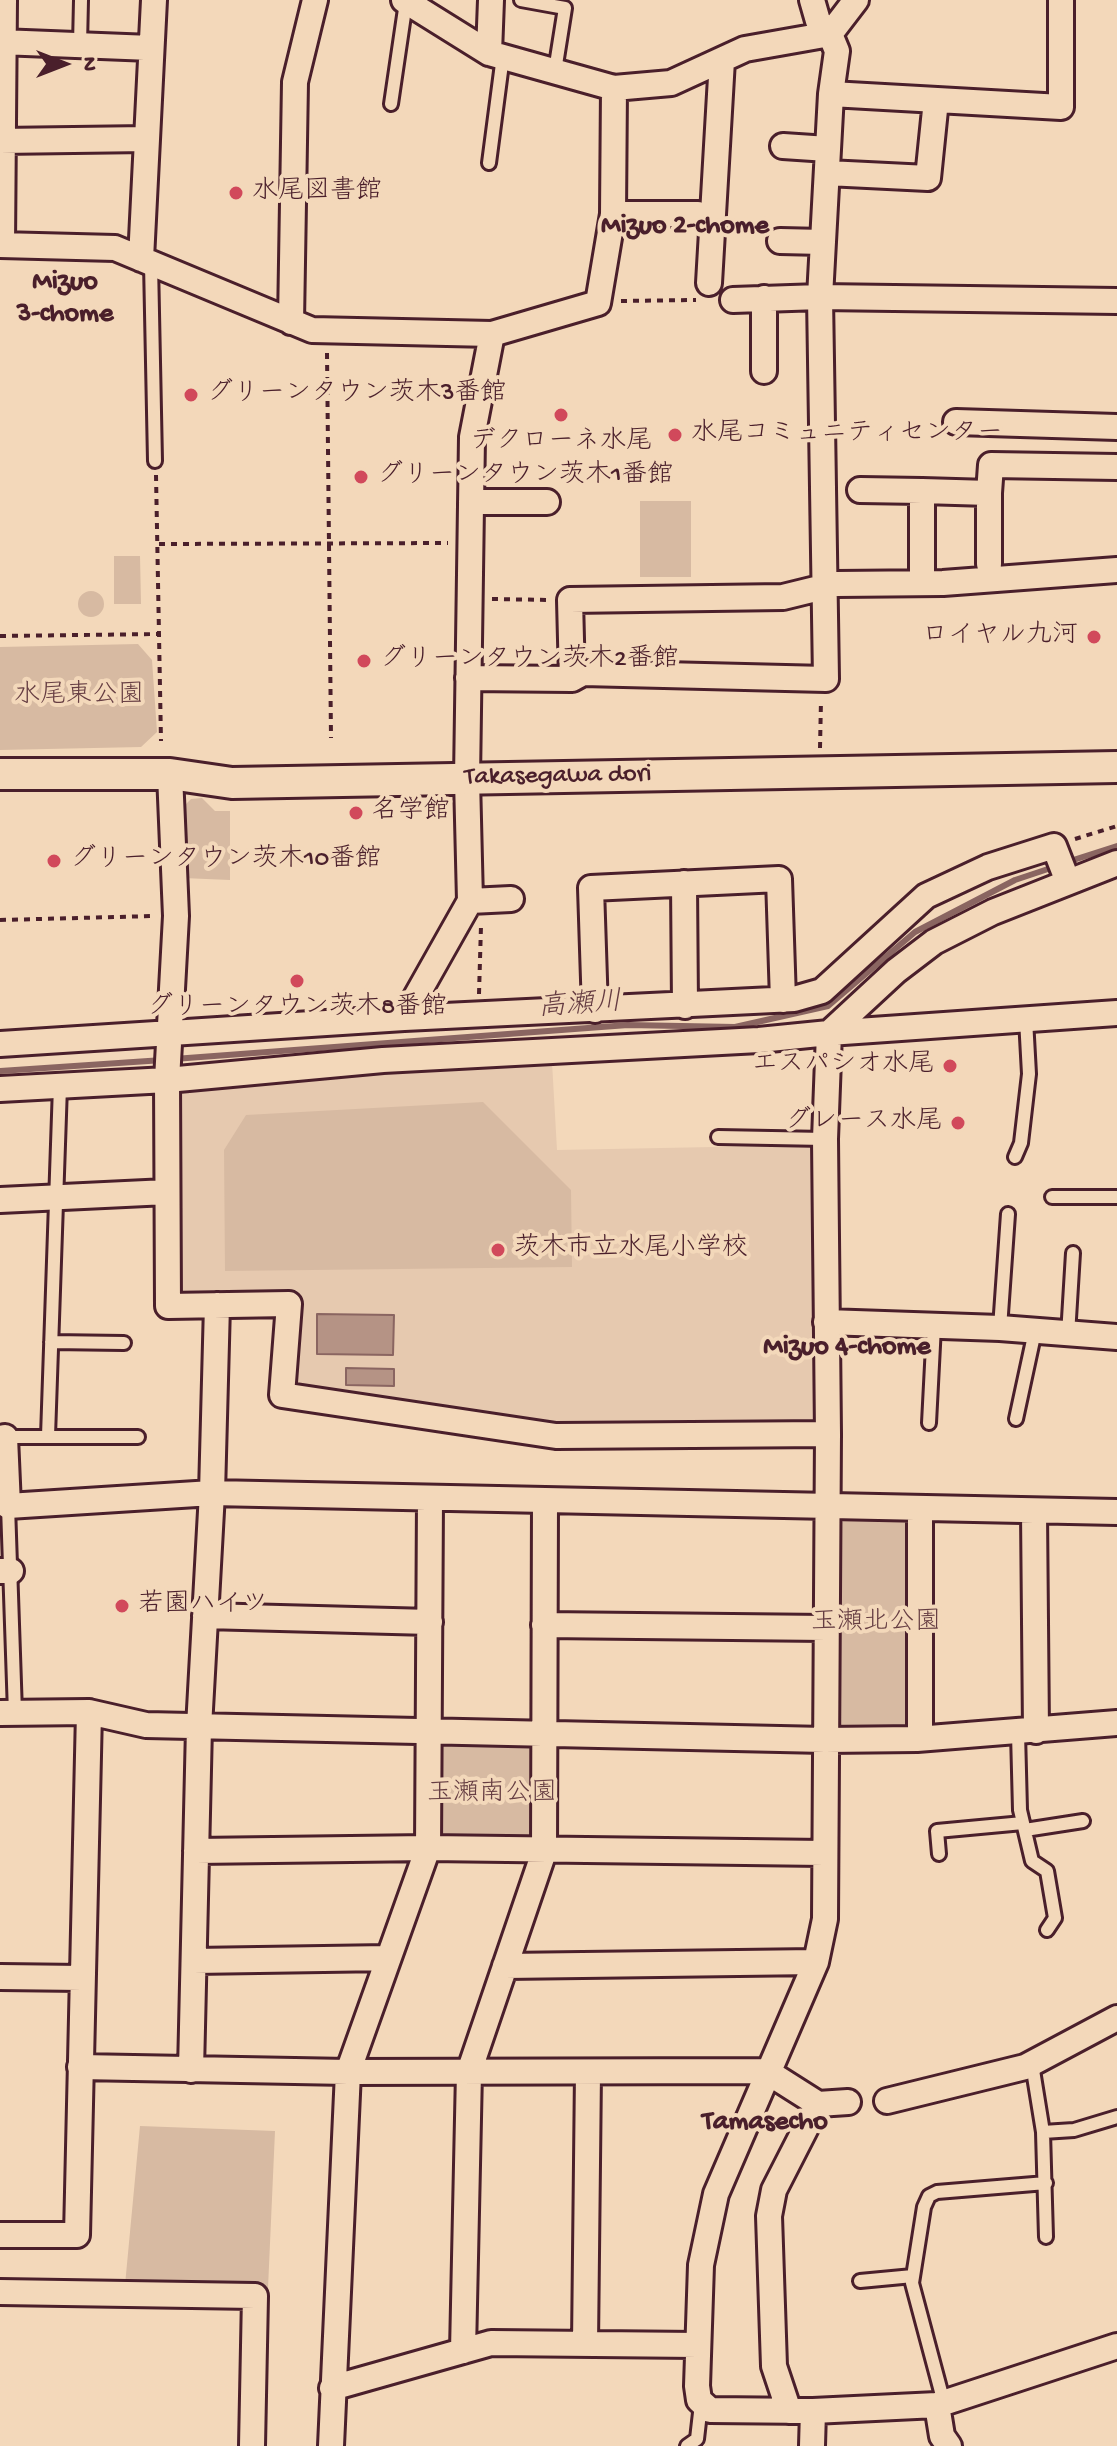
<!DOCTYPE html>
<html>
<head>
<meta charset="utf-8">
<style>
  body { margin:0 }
  #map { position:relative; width:1117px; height:2446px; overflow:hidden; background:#f3d8ba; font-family:"Gochi Hand",sans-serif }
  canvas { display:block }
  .north { position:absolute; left:24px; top:24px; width:80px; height:80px; -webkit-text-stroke:6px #f3d8ba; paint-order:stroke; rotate:90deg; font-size:22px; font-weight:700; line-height:32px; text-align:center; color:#4a1f2b }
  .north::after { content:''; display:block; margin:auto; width:28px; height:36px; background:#4a1f2b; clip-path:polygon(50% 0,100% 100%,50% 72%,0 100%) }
</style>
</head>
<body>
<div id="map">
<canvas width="1117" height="2446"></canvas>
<div class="north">N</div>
</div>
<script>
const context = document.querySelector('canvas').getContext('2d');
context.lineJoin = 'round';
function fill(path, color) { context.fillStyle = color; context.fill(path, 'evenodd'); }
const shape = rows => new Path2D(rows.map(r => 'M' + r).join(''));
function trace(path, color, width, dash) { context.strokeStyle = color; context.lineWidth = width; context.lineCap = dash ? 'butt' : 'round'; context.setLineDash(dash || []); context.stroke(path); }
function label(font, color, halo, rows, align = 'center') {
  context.font = font + ' "Gochi Hand","Klee One",sans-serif'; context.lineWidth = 8; context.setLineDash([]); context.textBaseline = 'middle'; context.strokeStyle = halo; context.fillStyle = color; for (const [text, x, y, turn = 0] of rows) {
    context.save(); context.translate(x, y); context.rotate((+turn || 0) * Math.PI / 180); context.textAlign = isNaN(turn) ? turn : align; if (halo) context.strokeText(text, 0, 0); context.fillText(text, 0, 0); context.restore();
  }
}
fill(shape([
  [552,1062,557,1150,818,1145,818,1431,554,1431,297,1394,299,1296,178,1294,179,1077]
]), '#e6c9af');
fill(shape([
  [640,501,691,501,691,577,640,577],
  [114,556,140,556,141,604,114,604],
  '78 604a13 13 0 1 1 26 0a13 13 0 1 1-26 0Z',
  [138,644,152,660,157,732,141,747,0,750,0,647],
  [202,798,215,811,230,811,230,880,183,878,182,808,191,799],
  [483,1102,571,1190,572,1267,225,1271,224,1150,246,1115],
  [846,1517,908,1517,914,1526,911,1723,904,1731,845,1730,838,1723,840,1525],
  [443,1742,540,1742,540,1848,443,1848],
  [140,2126,275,2131,268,2288,125,2285]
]), '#d7baa2');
const water = shape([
  [317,1314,394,1315,393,1355,317,1354,317,1314],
  [346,1368,394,1369,394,1386,346,1385,346,1368]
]);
fill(water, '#b59385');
trace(water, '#8a6561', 2);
trace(shape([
  [1067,862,1117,846],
  [174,1059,628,1025,735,1027,828,1006,915,932,1015,880,1057,866],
  [0,1071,163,1060]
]), '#8a6561', 6);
const service = shape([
  [521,0,565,8,555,71],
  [80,45,81,0],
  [391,104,406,2],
  [489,163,503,56],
  [151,263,155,461],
  [718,1137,825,1139],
  [1015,1157,1021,1143,1029,1074,1026,1019],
  [1052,1197,1117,1197],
  [1000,1328,1008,1214],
  [1068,1335,1073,1253],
  [51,1342,124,1343],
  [1016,1419,1035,1331],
  [929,1423,934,1326],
  [48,1436,60,1086],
  [5,1437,138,1437],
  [8,1506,15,1713],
  [1018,1733,1020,1810,1032,1861,1047,1871,1055,1918,1047,1930],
  [1025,1830,1083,1821],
  [939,1854,937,1831,1023,1823],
  [1032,2064,1043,2132,1046,2237],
  [1043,2132,1074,2130,1117,2117],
  [860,2281,913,2276],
  [944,2403,912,2283,924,2207,929,2196,937,2192,1046,2183],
  [687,2446,697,2439,701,2404]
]);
const minor = shape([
  [404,0,489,53,614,88,671,83,745,49,830,34,856,0],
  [0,42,151,48],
  [489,53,491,0],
  [831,94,1061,107,1061,0],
  [0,141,147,139],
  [783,146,828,149],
  [827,173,928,178,936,100],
  [613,214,698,214],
  [780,241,823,242],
  [0,245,115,248,312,330,492,334,472,437,467,779,470,901,404,1018],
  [2,245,4,0],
  [141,259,154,0],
  [709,283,722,60],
  [733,300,820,297,1117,301],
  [291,322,295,82,315,0],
  [492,334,598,303,613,214,614,88],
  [764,371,764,298],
  [956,422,1117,427],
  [860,490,922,491],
  [989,493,989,564],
  [471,502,547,502],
  [922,583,922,491,989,493,991,465,1117,467],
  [468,678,572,679,583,673,826,679,820,297,831,94,837,51,830,34,818,21,812,0],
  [572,679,570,600,783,597,836,584,943,583,1117,570],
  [170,774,176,916,167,1080,168,1306,289,1304,282,1395,556,1436,828,1434],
  [684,883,685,1006],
  [470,901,511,899],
  [595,1010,591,888,779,879,783,1000],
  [1117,1013,829,1033,825,1139,828,1434,825,1919,816,1962,716,2194,701,2265,697,2386,699,2400,710,2410,813,2411,937,2405,1117,2346],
  [0,1044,404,1018,794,999,822,991,926,896,988,867,1054,846,1068,882],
  [0,1089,167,1080,383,1060,759,1040,829,1033,896,971,934,942,993,912,1117,863],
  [0,1200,167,1192],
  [826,1322,1000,1328,1117,1337],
  [0,1438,5,1437,8,1506,212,1493,1117,1512],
  [920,1509,920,1738],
  [1034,1512,1036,1731],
  [0,1571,11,1571],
  [205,1616,430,1622],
  [544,1625,826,1628],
  [0,1713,89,1712,146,1725,825,1740,917,1739,1117,1723],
  [196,1851,428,1848,824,1853],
  [194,1961,388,1958],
  [505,1966,816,1962],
  [0,1977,82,1978],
  [80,2067,348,2072,766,2071,818,2104,848,2102],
  [191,2070,199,1727,212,1493,217,1305],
  [887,2101,1025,2067,1117,2018],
  [0,2235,77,2235,89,1712],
  [0,2292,255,2296,252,2446],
  [585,2344,588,2072],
  [463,2351,469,2072,544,1852,545,1501],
  [332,2388,491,2343,698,2345],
  [937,2405,942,2436,949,2446],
  [789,2411,774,2366,769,2216,774,2190,818,2104],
  [331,2446,348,2072,428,1848,430,1499],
  [812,2446,813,2411]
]);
const tertiary = shape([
  [0,774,170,774,232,783,1117,767]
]);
trace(service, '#4a1f2b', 18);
trace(minor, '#4a1f2b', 30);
trace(tertiary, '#4a1f2b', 36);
trace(shape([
  [621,301,696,300],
  [327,353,331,738],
  [156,475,161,741],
  [159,544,448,543],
  [492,599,551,600],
  [0,636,160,634],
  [820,748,821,700],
  [1075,839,1117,826],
  [0,920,154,916],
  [479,994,481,926]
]), '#4a1f2b', 4, [6, 6]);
trace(service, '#f3d8ba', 12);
trace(minor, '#f3d8ba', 24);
trace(tertiary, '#f3d8ba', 30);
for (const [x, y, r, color] of [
  [236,193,8,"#d1495b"],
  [191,395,8,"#d1495b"],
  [561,415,8,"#d1495b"],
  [675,435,8,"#d1495b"],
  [361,477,8,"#d1495b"],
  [1094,637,8,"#d1495b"],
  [364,661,8,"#d1495b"],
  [356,813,8,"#d1495b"],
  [54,861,8,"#d1495b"],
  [297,981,8,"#d1495b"],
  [950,1066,8,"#d1495b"],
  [958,1123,8,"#d1495b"],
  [498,1250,8,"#d1495b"],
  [122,1606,8,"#d1495b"]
]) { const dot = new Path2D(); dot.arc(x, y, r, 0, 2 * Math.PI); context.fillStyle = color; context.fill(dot); trace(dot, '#f3d8ba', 3); }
label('26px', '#4a1f2b', '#f3d8ba', [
  ["水尾図書館",252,193],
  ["グリーンタウン茨木3番館",207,395],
  ["水尾コミュニティセンター",691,435],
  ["デクローネ水尾",561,443,"center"],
  ["グリーンタウン茨木1番館",377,477],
  ["ロイヤル九河",1078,637,"right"],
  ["グリーンタウン茨木2番館",380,661],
  ["名学館",372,813],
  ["グリーンタウン茨木10番館",70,861],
  ["グリーンタウン茨木8番館",297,1009,"center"],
  ["エスパシオ水尾",934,1066,"right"],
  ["グレース水尾",942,1123,"right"],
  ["茨木市立水尾小学校",514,1250],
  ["若園ハイツ",138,1606]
], 'left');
label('26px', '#663e43', '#f3d8ba', [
  ["水尾東公園",79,697],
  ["玉瀬北公園",876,1624],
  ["玉瀬南公園",492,1795]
]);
label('26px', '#4a1f2b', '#f3d8ba', [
  ["Takasegawa dori",558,777,-1]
]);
label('bold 28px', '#4a1f2b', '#f3d8ba', [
  ["Mizuo 2-chome",685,228],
  ["Mizuo",65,284],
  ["3-chome",65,316],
  ["Mizuo 4-chome",847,1349],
  ["Tamasecho",765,2124]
]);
label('italic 28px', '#653c42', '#f3d8ba', [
  ["高瀬川",580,1007,-4]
]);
</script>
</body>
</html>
